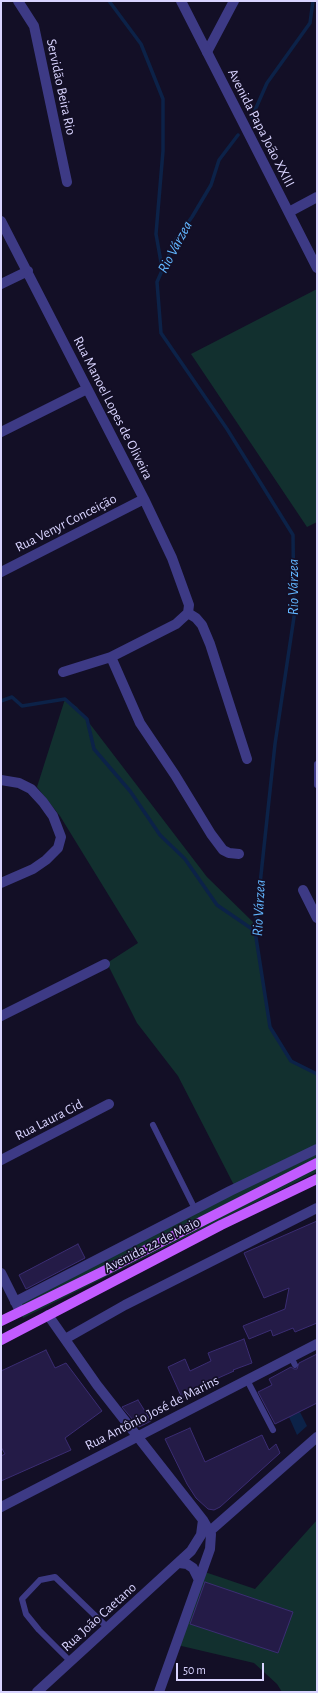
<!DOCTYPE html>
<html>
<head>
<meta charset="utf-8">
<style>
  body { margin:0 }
  #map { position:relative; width:318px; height:1693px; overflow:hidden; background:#130f26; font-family:"Alegreya Sans",sans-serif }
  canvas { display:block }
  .frame { position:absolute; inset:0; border:2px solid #d9d4ff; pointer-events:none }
  .scale { position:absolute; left:176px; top:1663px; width:88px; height:18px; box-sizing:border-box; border:2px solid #d9d4ff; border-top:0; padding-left:5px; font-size:12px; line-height:14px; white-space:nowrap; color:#d9d4ff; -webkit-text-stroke:3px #130f26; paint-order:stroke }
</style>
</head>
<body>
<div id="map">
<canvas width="318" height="1693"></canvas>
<div class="frame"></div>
<div class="scale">50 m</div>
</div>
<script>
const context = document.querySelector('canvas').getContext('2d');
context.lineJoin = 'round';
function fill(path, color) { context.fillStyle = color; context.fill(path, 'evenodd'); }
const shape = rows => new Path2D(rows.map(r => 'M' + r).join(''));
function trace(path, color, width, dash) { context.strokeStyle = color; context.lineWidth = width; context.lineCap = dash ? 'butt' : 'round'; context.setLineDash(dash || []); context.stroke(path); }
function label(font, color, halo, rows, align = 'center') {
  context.font = font + ' "Alegreya Sans",sans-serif'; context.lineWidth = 3.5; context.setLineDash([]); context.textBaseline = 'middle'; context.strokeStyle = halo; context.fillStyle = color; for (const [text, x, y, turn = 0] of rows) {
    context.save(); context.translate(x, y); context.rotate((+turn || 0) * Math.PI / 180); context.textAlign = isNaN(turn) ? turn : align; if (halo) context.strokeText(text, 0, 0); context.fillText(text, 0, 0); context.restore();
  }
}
fill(shape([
  [317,289,317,522,307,527,191,354],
  [65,699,77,707,207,877,253,922,270,1027,291,1061,317,1074,317,1172,23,1318,17,1304,237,1191,178,1076,137,1023,107,963,138,943,60,816,37,787],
  [317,1520,317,1692,282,1692,277,1684,254,1663,173,1644,199,1570,255,1589]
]), '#12302f');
fill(shape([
  [300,1412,307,1426,297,1435,289,1417]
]), '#0c2248');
trace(shape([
  [109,1,141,44,163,99,163,151,156,234,162,268],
  [252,117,267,83,310,23,313,1],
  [238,135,219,160,211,185,192,217,176,239,157,282,161,333,227,429,293,535,294,617,275,744,255,931,270,1027,291,1061,317,1074],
  [1,701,12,697,22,706,65,699,87,719,94,749,130,791,160,835,185,859,217,905,255,931]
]), '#0c2248', 3.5);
const building = shape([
  [317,1221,317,1323,295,1332,293,1328,273,1336,271,1330,249,1339,243,1326,285,1309,289,1288,264,1298,244,1253,317,1221],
  [78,1244,85,1258,26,1289,19,1275,78,1244],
  [244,1339,252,1363,233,1370,234,1371,198,1387,199,1390,182,1398,168,1367,185,1359,190,1371,211,1361,208,1353,244,1339],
  [46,1350,55,1368,66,1363,102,1411,65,1438,71,1450,1,1481,1,1456,5,1454,1,1447,1,1371,46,1350],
  [317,1354,317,1403,275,1424,258,1392,272,1385,269,1379,291,1367,294,1369,297,1369,299,1363,317,1354],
  [138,1400,151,1421,139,1427,122,1407,138,1400],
  [190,1428,205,1462,262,1435,269,1450,276,1444,280,1453,220,1507,214,1510,208,1509,196,1498,187,1484,165,1439,190,1428],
  [205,1582,293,1612,278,1653,190,1624,205,1582]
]);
fill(building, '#241b47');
trace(building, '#3b2d73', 1);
trace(shape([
  [317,764,317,785],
  [153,1125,195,1209],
  [291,1357,295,1365],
  [247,1380,273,1430],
  [70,1661,39,1630,26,1614,22,1599,40,1580,55,1577,108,1628]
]), '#3d3a85', 6);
trace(shape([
  [18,1,34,26,67,182],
  [207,52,234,1],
  [289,212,317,197],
  [1,221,144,499,172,558,189,605,188,613,176,624,111,657,63,672],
  [1,284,28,271],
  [1,432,87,389],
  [1,572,144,499],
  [188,613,196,618,202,625,210,644,247,759],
  [111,657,140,723,175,775,211,834,223,850,229,853,239,854],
  [1,780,19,783,31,789,43,802,53,816,61,837,58,848,46,860,33,869,1,883],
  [303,890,317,918],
  [1,1016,105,964],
  [1,1160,109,1104],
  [1,1273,18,1307],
  [15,1302,230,1191,317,1149],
  [48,1315,97,1385,203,1520,211,1534,210,1549,159,1692],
  [65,1339,125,1305,317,1208],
  [1,1507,317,1344],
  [210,1531,317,1437],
  [179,1563,187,1564,193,1568,199,1580],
  [37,1692,191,1551,201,1535,203,1520]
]), '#3d3a85', 10);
trace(shape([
  [181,1,317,268]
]), '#3d3a85', 10);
trace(shape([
  [1,1321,108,1269,317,1163],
  [1,1340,221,1225,317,1179]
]), '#c25bff', 10);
label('14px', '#d9d4ff', '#130f26', [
  ["Servidão Beira Rio",61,87,78],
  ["Avenida Papa João XXIII",261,128,63],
  ["Rua Manoel Lopes de Oliveira",113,408,63],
  ["Rua Venyr Conceição",66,523,-27],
  ["Rua Laura Cid",49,1120,-27],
  ["Avenida 22 de Maio",152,1245,-27],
  ["Rua Antônio José de Marins",152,1413,-27],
  ["Rua João Caetano",99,1617,-42]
]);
label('italic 15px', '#62b6ff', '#130f26', [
  ["Rio Várzea",175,247,-62],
  ["Rio Várzea",293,587,-90],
  ["Rio Várzea",259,908,-87]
]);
</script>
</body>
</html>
